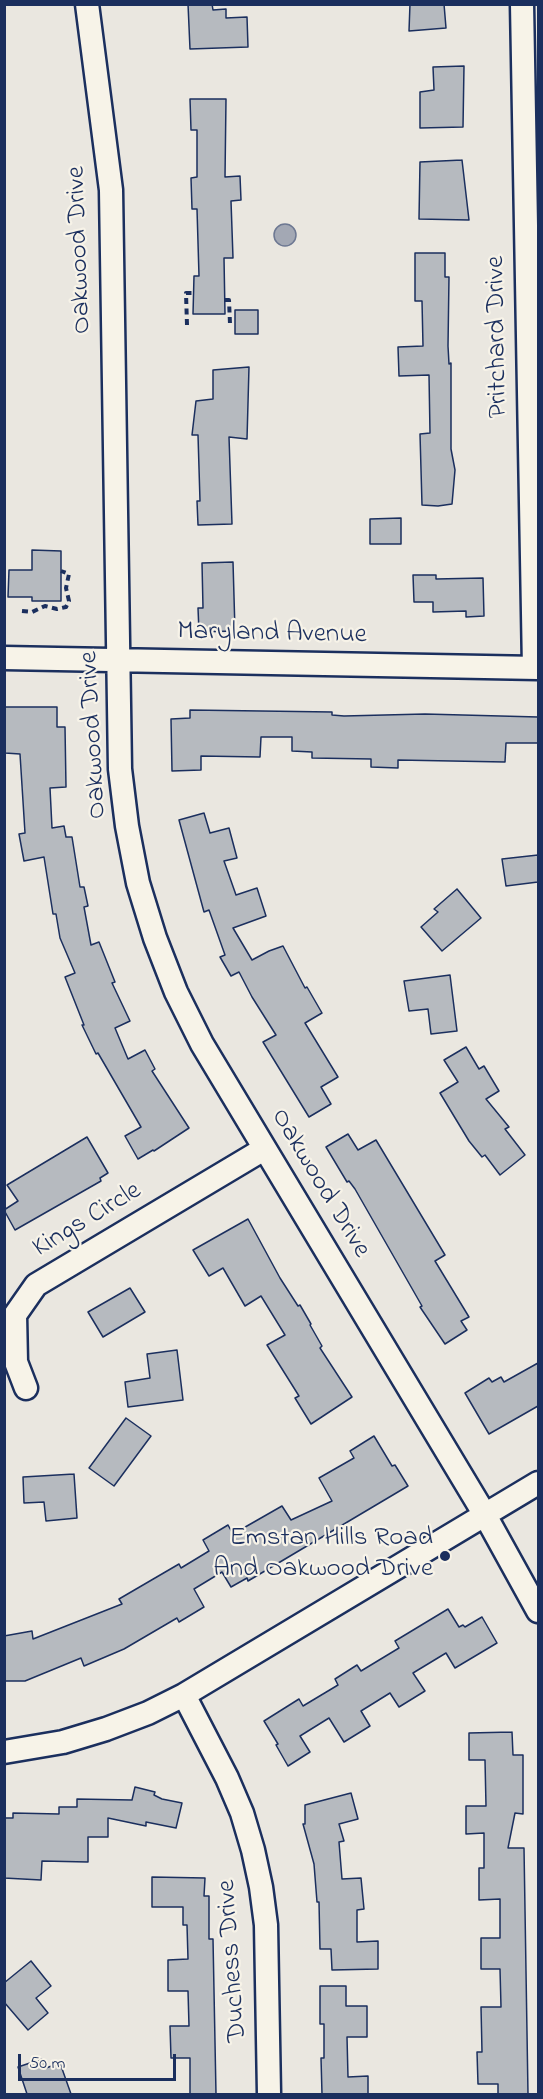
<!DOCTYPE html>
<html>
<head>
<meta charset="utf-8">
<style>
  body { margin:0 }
  #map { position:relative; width:543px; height:2099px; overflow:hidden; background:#eae7e0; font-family:"Indie Flower",sans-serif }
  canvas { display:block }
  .frame { position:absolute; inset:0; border:6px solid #1b2f5e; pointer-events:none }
  .scale { position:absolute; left:18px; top:2054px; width:158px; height:27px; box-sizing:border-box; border:3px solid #1b2f5e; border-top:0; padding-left:8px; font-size:18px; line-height:21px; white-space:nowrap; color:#1b2f5e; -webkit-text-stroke:4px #f7f3e8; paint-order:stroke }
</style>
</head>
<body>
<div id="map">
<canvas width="543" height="2099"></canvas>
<div class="frame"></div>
<div class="scale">50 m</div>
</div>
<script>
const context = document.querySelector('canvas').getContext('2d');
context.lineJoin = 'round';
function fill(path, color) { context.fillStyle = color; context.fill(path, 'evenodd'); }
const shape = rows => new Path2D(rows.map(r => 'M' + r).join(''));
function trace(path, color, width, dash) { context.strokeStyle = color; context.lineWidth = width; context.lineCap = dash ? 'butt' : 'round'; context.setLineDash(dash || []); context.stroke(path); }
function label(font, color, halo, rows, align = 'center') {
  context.font = font + ' "Indie Flower",sans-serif'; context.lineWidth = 4.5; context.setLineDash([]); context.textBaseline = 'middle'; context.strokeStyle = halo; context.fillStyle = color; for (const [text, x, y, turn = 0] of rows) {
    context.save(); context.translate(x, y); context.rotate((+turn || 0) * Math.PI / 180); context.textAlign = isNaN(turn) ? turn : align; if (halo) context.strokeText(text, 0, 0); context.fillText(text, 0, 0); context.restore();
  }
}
const water = shape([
  '274 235a11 11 0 1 1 22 0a11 11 0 1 1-22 0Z'
]);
fill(water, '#a3a8b4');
trace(water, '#6d7892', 1.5);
const building = shape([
  [188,4,212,4,213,10,226,9,226,18,247,17,248,47,190,49,188,4],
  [410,4,444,4,446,28,409,31,410,4],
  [464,66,463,127,420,128,420,92,434,90,433,67,464,66],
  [190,99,226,99,225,177,240,176,241,200,231,201,233,258,224,258,225,314,193,314,194,276,199,276,197,209,192,209,191,178,197,177,197,130,191,130,190,99],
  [462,160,469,220,419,219,420,162,462,160],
  [415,253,445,253,445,277,449,277,448,346,449,364,451,363,451,449,455,470,452,504,438,506,422,505,420,434,430,433,429,375,399,376,398,347,423,346,422,301,415,301,415,253],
  [235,310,258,310,258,334,235,334,235,310],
  [249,367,247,439,229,437,232,524,198,525,197,501,200,501,198,435,192,435,196,401,213,399,213,370,249,367],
  [401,518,401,544,370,544,370,519,401,518],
  [32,550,61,551,61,601,32,601,32,597,8,597,9,570,32,570,32,550],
  [233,562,235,631,199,632,198,608,203,608,202,563,233,562],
  [413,575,436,575,436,579,483,578,484,616,466,617,466,611,433,612,433,602,414,602,413,575],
  [5,707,57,707,57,727,65,727,66,787,50,788,52,828,64,826,66,837,72,837,80,887,84,887,88,906,84,907,91,945,99,942,115,982,112,983,130,1021,115,1028,128,1059,145,1050,155,1069,152,1071,189,1128,154,1151,153,1150,138,1159,125,1136,141,1127,98,1053,96,1054,82,1025,84,1025,65,977,75,973,60,938,56,914,53,914,44,857,24,861,19,834,25,833,20,754,5,753,5,707],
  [190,710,332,712,332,715,344,716,425,714,538,717,538,743,506,743,505,762,398,760,398,768,371,767,371,759,312,758,312,752,292,751,292,737,261,737,260,757,201,756,201,770,172,771,171,719,190,718,190,710],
  [204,813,210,833,229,828,237,858,224,861,236,895,257,888,266,916,233,928,252,960,269,951,283,946,305,988,307,987,322,1013,305,1023,338,1077,321,1087,331,1104,309,1117,263,1042,276,1035,252,997,239,972,231,976,220,957,225,955,209,910,204,912,179,820,204,813],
  [538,855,538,882,506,886,502,859,538,855],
  [457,889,481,918,442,951,421,927,438,912,434,909,457,889],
  [450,975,457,1031,431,1034,428,1009,409,1011,404,981,450,975],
  [466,1047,479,1069,484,1066,499,1091,486,1099,509,1127,505,1129,525,1155,500,1175,485,1155,482,1157,469,1141,440,1093,458,1082,444,1060,466,1047],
  [348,1134,358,1150,376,1140,445,1255,435,1261,469,1317,461,1321,467,1330,445,1344,420,1307,422,1306,355,1189,349,1181,347,1182,326,1147,348,1134],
  [87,1137,108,1173,100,1178,101,1181,15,1230,4,1210,18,1201,7,1185,87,1137],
  [248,1219,280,1278,298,1306,300,1305,311,1324,310,1325,322,1346,320,1348,352,1397,311,1424,295,1398,299,1396,267,1345,285,1335,261,1296,245,1306,223,1268,209,1276,193,1250,248,1219],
  [130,1288,145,1312,103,1337,88,1312,130,1288],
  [177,1350,183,1400,128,1407,125,1382,150,1378,147,1354,177,1350],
  [538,1363,538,1406,489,1434,465,1393,489,1378,492,1382,501,1377,504,1382,538,1363],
  [126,1418,151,1436,114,1486,89,1468,126,1418],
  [374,1436,392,1466,395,1465,408,1486,248,1581,247,1578,231,1587,222,1572,194,1589,204,1607,179,1622,177,1618,124,1649,84,1666,81,1658,25,1681,4,1681,4,1636,32,1631,33,1639,122,1604,119,1599,179,1564,181,1568,209,1551,203,1540,228,1525,233,1534,282,1506,291,1520,332,1501,319,1478,354,1458,350,1451,374,1436],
  [74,1474,77,1518,46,1521,44,1502,24,1503,23,1477,74,1474],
  [448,1609,459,1627,463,1625,465,1627,482,1617,497,1643,455,1668,446,1653,413,1673,425,1691,399,1707,390,1693,361,1711,370,1726,344,1742,329,1718,300,1736,310,1752,288,1766,276,1745,278,1744,264,1721,299,1699,303,1706,338,1685,335,1679,357,1665,361,1671,399,1648,395,1641,448,1609],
  [512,1732,513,1755,523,1755,523,1814,515,1813,508,1848,524,1848,528,2094,498,2094,498,2084,478,2084,477,2052,482,2052,481,2007,501,2007,500,1969,481,1969,481,1938,500,1938,500,1899,479,1900,479,1868,484,1868,484,1833,466,1834,466,1806,486,1806,485,1760,469,1760,469,1733,512,1732],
  [135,1787,155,1792,154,1795,162,1799,182,1803,176,1828,146,1822,146,1826,108,1818,108,1837,88,1837,88,1862,42,1861,41,1880,4,1878,4,1818,13,1818,13,1813,59,1814,59,1807,77,1807,77,1799,132,1800,135,1787],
  [351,1793,358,1819,339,1824,344,1841,339,1842,342,1879,361,1878,364,1909,357,1910,357,1942,378,1941,378,1969,332,1970,331,1949,320,1949,319,1902,317,1902,314,1864,303,1824,305,1824,305,1805,351,1793],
  [152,1877,205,1878,204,1896,209,1896,209,1939,213,1939,216,2094,190,2094,190,2058,171,2058,170,2026,189,2026,188,1991,168,1991,168,1960,188,1959,187,1925,183,1925,183,1907,152,1907,152,1877],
  [31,1961,51,1986,36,1998,48,2013,28,2030,4,2002,4,1983,31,1961],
  [320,1986,346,1986,346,2006,367,2006,367,2037,347,2037,348,2077,368,2076,368,2094,322,2094,321,2058,324,2058,324,2024,320,2024,320,1986],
  [42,2059,46,2068,60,2063,71,2094,27,2094,18,2067,42,2059]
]);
fill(building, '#b6babf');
trace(building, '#1b2f5e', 1.5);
const minor = shape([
  [87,4,111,190,120,769,127,826,138,883,155,938,176,992,202,1044,485,1515,538,1611],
  [522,4,534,668],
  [4,658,538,668],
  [26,1388,16,1362,15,1315,36,1285,264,1149],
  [184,1695,227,1778,242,1813,253,1850,261,1887,266,1925,269,2094],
  [4,1752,63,1742,106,1729,148,1713,184,1695,538,1483]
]);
trace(minor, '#1b2f5e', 27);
trace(shape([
  [225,300,229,300,230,324],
  [187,325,186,293,193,293],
  [22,611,32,612,45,606,57,609,66,607,69,601,66,588,69,574,61,571]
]), '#1b2f5e', 4, [6, 4.5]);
trace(minor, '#f7f3e8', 22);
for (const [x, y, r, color] of [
  [445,1556,6,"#1b2f5e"]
]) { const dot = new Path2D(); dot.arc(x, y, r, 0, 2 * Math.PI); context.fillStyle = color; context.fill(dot); trace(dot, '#f7f3e8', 2); }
label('27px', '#1b2f5e', '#f7f3e8', [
  ["Oakwood Drive",81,250,-92],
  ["Pritchard Drive",499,337,-91],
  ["Maryland Avenue",272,635,1],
  ["Oakwood Drive",95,735,-93],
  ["Oakwood Drive",319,1184,59],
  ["Kings Circle",88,1221,-31],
  ["Duchess Drive",234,1961,-94]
]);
label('27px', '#1b2f5e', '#f7f3e8', [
  ["Emstan Hills Road",433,1540],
  ["And Oakwood Drive",433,1571]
], 'right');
</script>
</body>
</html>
